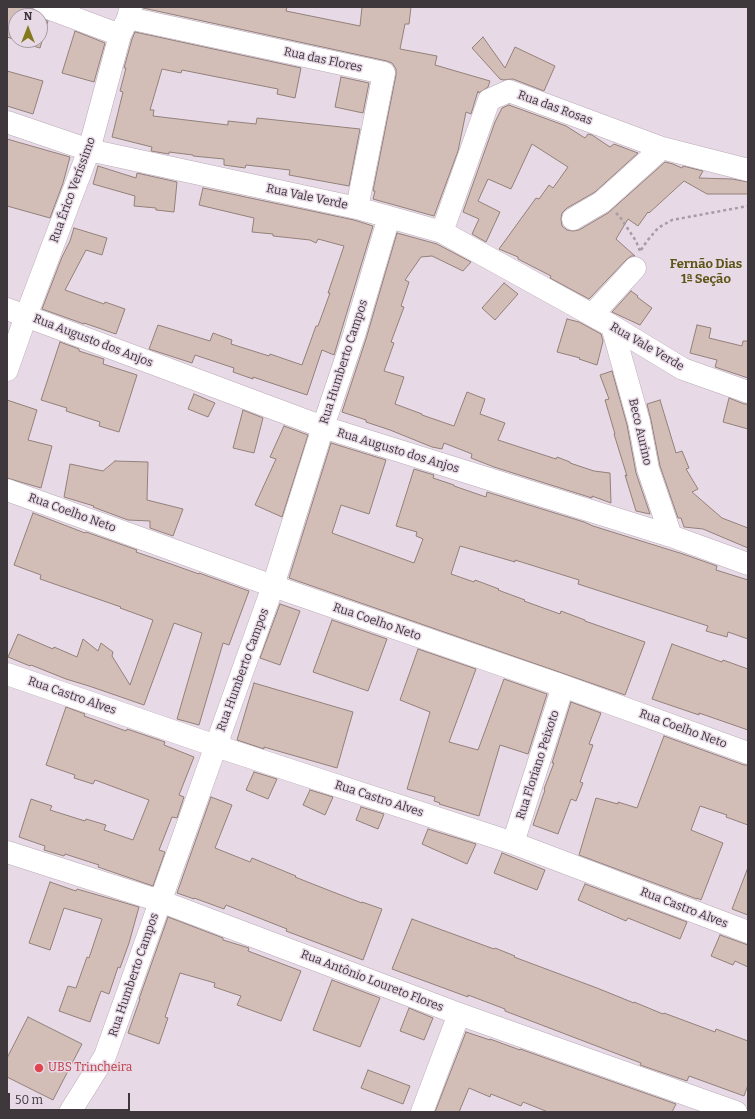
<!DOCTYPE html>
<html>
<head>
<meta charset="utf-8">
<style>
  body { margin:0 }
  #map { position:relative; width:755px; height:1119px; overflow:hidden; background:#e8d9e6; font-family:Bitter,serif }
  canvas { display:block }
  .frame { position:absolute; inset:0; border:8px solid #3e383d; pointer-events:none }
  .north { position:absolute; left:8px; top:8px; width:40px; height:40px; box-sizing:border-box; background:#e8d9e6; border:1px solid #a499a2; border-radius:50%; rotate:0deg; font-size:11px; font-weight:700; line-height:16px; text-align:center; color:#3e383d }
  .north::after { content:''; display:block; margin:auto; width:14px; height:18px; background:#84791e; clip-path:polygon(50% 0,100% 100%,50% 72%,0 100%) }
  .scale { position:absolute; left:8px; top:1093px; width:122px; height:18px; box-sizing:border-box; border:2px solid #3e383d; border-top:0; padding-left:5px; font-size:12px; line-height:14px; white-space:nowrap; color:#3e383d; -webkit-text-stroke:3px #e8d9e6; paint-order:stroke }
</style>
</head>
<body>
<div id="map">
<canvas width="755" height="1119"></canvas>
<div class="frame"></div>
<div class="north">N</div>
<div class="scale">50 m</div>
</div>
<script>
const context = document.querySelector('canvas').getContext('2d');
context.lineJoin = 'round';
function fill(path, color) { context.fillStyle = color; context.fill(path, 'evenodd'); }
const shape = rows => new Path2D(rows.map(r => 'M' + r).join(''));
function trace(path, color, width, dash) { context.strokeStyle = color; context.lineWidth = width; context.lineCap = dash ? 'butt' : 'round'; context.setLineDash(dash || []); context.stroke(path); }
function label(font, color, halo, rows, align = 'center') {
  context.font = font + ' Bitter,serif'; context.lineWidth = 3; context.setLineDash([]); context.textBaseline = 'middle'; context.strokeStyle = halo; context.fillStyle = color; for (const [text, x, y, turn = 0] of rows) {
    context.save(); context.translate(x, y); context.rotate((+turn || 0) * Math.PI / 180); context.textAlign = isNaN(turn) ? turn : align; if (halo) context.strokeText(text, 0, 0); context.fillText(text, 0, 0); context.restore();
  }
}
const building = shape([
  [7,7,26,7,33,9,37,16,16,16,16,40,7,37,7,7],
  [143,7,287,7,286,11,360,26,362,7,411,7,409,24,405,24,400,49,437,56,435,65,490,81,488,87,479,93,478,91,471,114,466,112,458,151,434,216,373,199,375,191,373,191,396,75,396,69,392,63,387,61,143,8,143,7],
  [40,18,48,21,40,48,23,43,23,42,17,40,40,40,40,18],
  [75,31,105,43,94,82,62,73,75,31],
  [135,32,301,68,295,98,277,94,278,89,182,70,181,73,162,69,150,110,154,110,153,116,228,125,228,121,256,124,257,118,360,129,349,186,289,175,290,170,246,165,245,168,224,165,224,159,193,156,193,155,169,152,169,154,151,151,152,147,112,137,123,92,120,91,126,68,124,68,132,39,135,32],
  [483,37,505,68,515,47,555,66,544,91,513,79,503,80,500,79,472,48,483,37],
  [7,71,43,81,33,114,7,106,7,71],
  [341,77,369,83,363,113,335,107,341,77],
  [509,105,566,126,585,138,588,134,592,135,610,147,614,144,638,153,595,192,567,208,562,213,561,219,562,226,567,230,573,231,579,230,608,213,665,162,673,164,682,168,683,166,703,171,699,178,732,179,748,182,748,194,707,194,684,181,649,213,648,212,638,226,628,219,616,239,635,256,631,256,626,260,589,299,550,278,551,276,518,259,518,257,499,249,536,198,539,199,549,185,553,188,568,167,532,144,511,189,488,179,478,201,500,212,486,242,472,234,479,219,463,212,489,139,495,122,502,108,509,105],
  [7,139,70,157,63,183,50,218,7,206,7,139],
  [98,166,136,178,137,173,177,182,174,212,156,210,156,208,134,206,135,196,93,184,98,166],
  [203,188,354,220,373,226,334,355,322,350,307,395,253,377,253,379,233,372,234,368,195,355,192,363,149,349,158,325,210,341,213,333,232,340,231,344,269,356,270,354,302,365,316,326,318,326,330,293,328,293,344,246,318,239,316,243,310,240,273,236,273,234,252,232,254,218,199,205,203,188],
  [74,228,107,238,102,255,86,250,65,290,104,304,105,302,125,309,116,334,84,323,84,324,42,309,62,257,70,241,74,228],
  [397,233,437,244,471,262,463,271,432,256,421,257,405,280,409,282,401,306,404,307,391,342,394,343,384,371,404,377,395,404,422,414,422,415,454,426,467,392,485,399,480,414,505,423,498,440,556,459,557,457,570,462,570,463,594,471,610,473,611,503,592,496,592,498,494,467,471,458,472,454,444,443,442,449,432,447,390,430,366,422,366,420,342,412,366,339,397,233],
  [504,283,518,294,495,320,482,308,504,283],
  [631,291,638,296,637,297,652,308,640,325,612,312,631,291],
  [567,319,579,322,601,334,603,341,597,365,579,359,580,358,557,352,567,319],
  [697,325,711,328,709,338,742,346,743,341,748,341,748,378,715,367,717,360,690,353,697,325],
  [60,342,79,349,79,351,104,359,103,364,137,375,119,432,99,426,100,422,66,411,67,408,41,400,60,342],
  [612,371,627,425,636,473,650,514,636,511,625,475,627,476,614,434,615,434,605,400,609,399,600,375,612,371],
  [194,394,215,403,208,417,188,409,194,394],
  [729,398,744,404,748,404,748,429,723,422,729,398],
  [7,400,37,410,28,440,52,446,41,488,7,478,7,400],
  [660,400,676,453,682,451,689,468,686,469,698,489,692,492,722,518,748,528,748,548,703,529,684,527,681,518,678,518,660,466,651,420,647,404,660,400],
  [243,410,263,418,254,453,233,448,243,410],
  [284,426,308,435,282,517,255,505,276,459,270,457,284,426],
  [331,443,386,460,369,514,341,505,332,533,414,563,423,539,416,536,417,532,396,526,414,469,434,475,433,478,454,485,454,486,486,497,487,492,584,522,593,526,683,554,717,566,716,570,748,580,748,639,728,632,727,637,706,631,708,626,578,584,579,580,515,560,515,562,460,546,451,574,474,582,475,580,499,589,498,590,525,600,524,601,560,614,561,611,585,620,585,621,645,642,625,695,289,578,331,443],
  [115,461,148,462,147,500,183,509,173,536,150,528,150,521,128,520,93,507,94,506,64,497,70,464,103,471,115,461],
  [33,513,85,533,86,532,137,550,136,552,168,563,199,574,199,573,249,591,229,645,223,643,199,725,177,719,202,633,174,623,144,705,89,686,66,679,31,665,30,666,8,657,18,634,53,649,54,647,77,657,83,639,98,651,101,643,113,652,112,656,130,685,153,620,120,608,121,607,40,579,41,575,14,565,33,513],
  [280,604,300,611,280,665,260,658,280,604],
  [332,620,384,638,387,639,368,691,313,672,332,620],
  [672,644,722,662,723,660,748,669,748,730,699,713,699,715,652,699,672,644],
  [418,649,476,669,449,742,478,750,504,679,547,694,528,754,500,745,479,816,439,804,440,803,434,801,435,797,407,789,430,712,400,700,418,649],
  [254,683,353,712,337,768,264,747,264,749,237,740,254,683],
  [571,702,601,713,589,744,593,745,580,782,583,783,576,801,571,799,558,834,533,825,545,790,544,789,554,763,552,763,571,702],
  [66,707,85,714,84,716,126,731,127,729,165,742,164,745,194,757,179,795,184,797,177,818,172,817,159,850,165,852,153,886,98,867,99,865,65,854,64,856,44,850,45,846,19,837,31,799,52,806,50,810,85,821,86,819,106,825,104,830,133,840,149,800,95,780,93,784,74,778,75,775,46,765,66,707],
  [664,736,744,765,748,765,748,825,726,817,727,815,700,806,691,830,723,843,701,900,697,898,697,899,579,855,596,798,618,804,618,802,637,808,664,736],
  [254,772,277,779,268,799,246,790,254,772],
  [310,790,333,797,325,815,303,805,310,790],
  [211,797,232,805,215,848,250,862,252,858,296,876,295,877,333,892,362,903,362,902,382,909,363,960,286,931,287,929,226,905,224,909,194,898,194,899,177,893,211,797],
  [361,807,384,814,378,829,356,820,361,807],
  [428,829,476,844,467,864,422,844,428,829],
  [502,853,545,870,537,890,494,873,502,853],
  [747,870,748,870,748,915,732,909,747,870],
  [50,882,76,891,77,889,139,907,129,943,120,968,118,967,109,994,101,991,90,1022,59,1011,68,986,76,988,87,957,89,958,102,919,64,908,50,950,29,943,50,882],
  [585,884,687,922,680,939,628,918,626,921,578,900,585,884],
  [168,917,223,938,223,940,249,948,248,951,301,971,281,1021,237,1005,241,996,214,987,215,983,180,973,165,1017,168,1018,159,1044,128,1033,140,999,139,999,168,917],
  [412,919,494,949,495,948,515,956,514,957,597,988,634,1003,634,1002,663,1014,664,1013,715,1032,716,1029,748,1041,748,1085,744,1096,689,1076,687,1081,640,1065,641,1063,505,1011,505,1009,468,995,468,997,392,969,412,919],
  [720,935,748,945,748,967,735,961,733,965,711,956,720,935],
  [332,980,380,998,360,1047,313,1030,332,980],
  [409,1008,433,1018,424,1040,400,1031,409,1008],
  [28,1017,82,1044,53,1100,7,1077,7,1058,28,1017],
  [466,1032,490,1040,490,1039,520,1050,520,1049,676,1104,672,1112,548,1112,523,1102,521,1106,491,1094,490,1097,469,1088,459,1112,435,1112,466,1032],
  [368,1070,410,1086,403,1104,361,1088,368,1070]
]);
fill(building, '#d2beb7');
trace(building, '#92807a', 1);
const minor = shape([
  [45,7,120,35],
  [128,18,384,73,357,208],
  [7,122,89,150,357,208,442,232,612,326,683,369,748,392],
  [573,219,602,202,662,148],
  [442,232,489,100,509,91,662,148,748,170],
  [7,309,323,427,671,536,748,564],
  [592,315,635,268],
  [612,326,639,422,648,469,671,536],
  [7,370,26,316,89,150,120,35,128,18,131,7],
  [7,490,273,586,563,686,748,753],
  [7,674,216,746,513,843,748,932],
  [513,843,563,686],
  [7,852,160,901,459,1014,736,1112],
  [70,1112,105,1056,273,586,323,427,354,335,389,217],
  [422,1112,459,1014]
]);
trace(minor, '#b9abb7', 23);
trace(shape([
  [616,213,620,217,636,241,640,251],
  [641,250,647,241,658,228,672,220,748,206]
]), '#a79ba5', 2.5, [3, 3]);
trace(minor, '#fff', 22);
for (const [x, y, r, color] of [
  [39,1068,5,"#e0444e"]
]) { const dot = new Path2D(); dot.arc(x, y, r, 0, 2 * Math.PI); context.fillStyle = color; context.fill(dot); trace(dot, '#e8d9e6', 1.5); }
label('12px', '#3e383d', '#e8d9e6', [
  ["Rua das Flores",323,60,12],
  ["Rua das Rosas",555,108,20],
  ["Rua Érico Veríssimo",73,190,-70],
  ["Rua Vale Verde",307,197,12],
  ["Rua Augusto dos Anjos",93,341,21],
  ["Rua Vale Verde",647,347,30],
  ["Rua Humberto Campos",344,362,-72],
  ["Beco Aurino",640,432,77],
  ["Rua Augusto dos Anjos",398,451,17],
  ["Rua Coelho Neto",72,513,20],
  ["Rua Coelho Neto",377,622,19],
  ["Rua Humberto Campos",243,670,-70],
  ["Rua Castro Alves",72,696,19],
  ["Rua Coelho Neto",683,729,20],
  ["Rua Floriano Peixoto",538,765,-72],
  ["Rua Castro Alves",379,799,18],
  ["Rua Castro Alves",684,908,21],
  ["Rua Humberto Campos",134,975,-71],
  ["Rua Antônio Loureto Flores",372,981,21]
]);
label('12px', '#be3a42', '#e8d9e6', [
  ["UBS Trincheira",48,1068]
], 'left');
label('bold 13px', '#5d5518', '#e8d9e6', [
  ["Fernão Dias",706,264],
  ["1ª Seção",706,279]
]);
</script>
</body>
</html>
